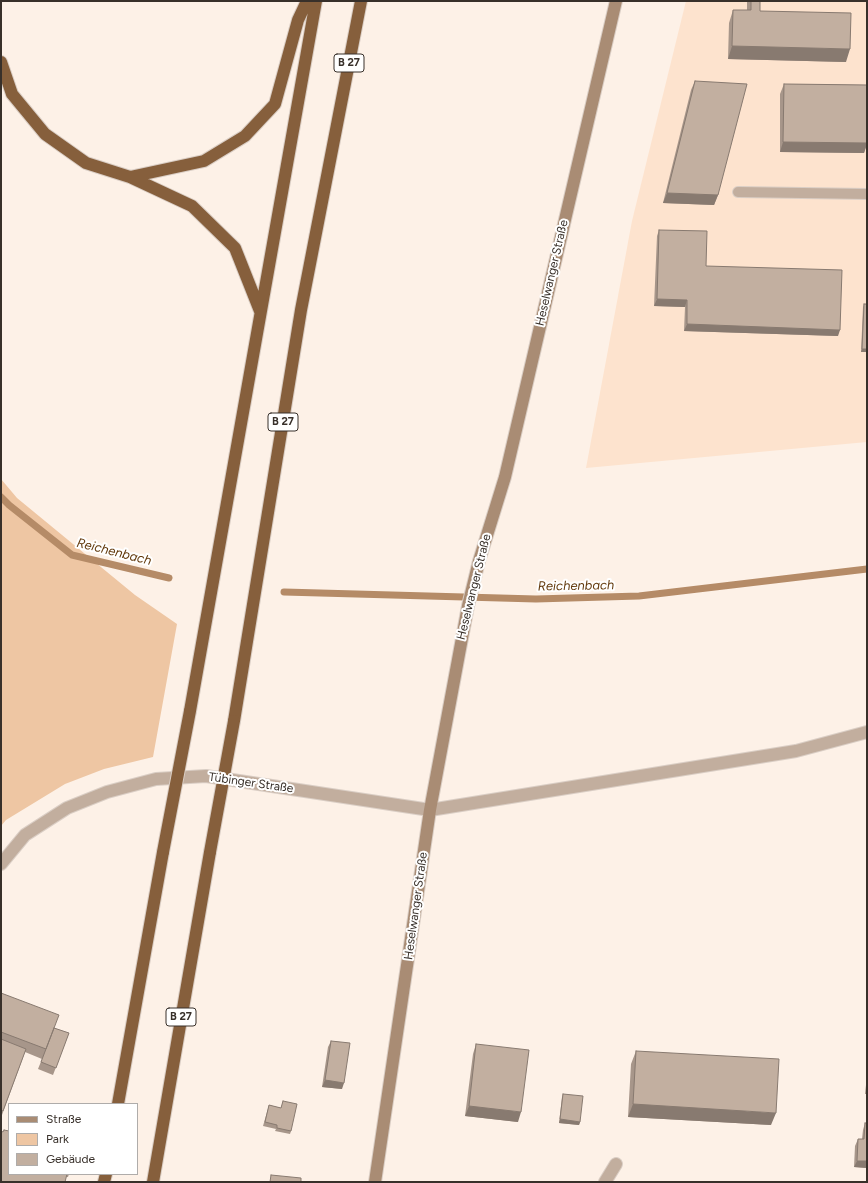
<!DOCTYPE html>
<html>
<head>
<meta charset="utf-8">
<style>
  body { margin:0 }
  #map { position:relative; width:868px; height:1183px; overflow:hidden; background:#fdf1e7; font-family:Figtree,sans-serif }
  canvas { display:block }
  .frame { position:absolute; inset:0; border:2px solid #38302a; pointer-events:none }
  .legend { position:absolute; left:8px; top:1103px; width:130px; height:72px; box-sizing:border-box; background:#fff; border:1px solid #afacaa; margin:0; padding:5px 7px; list-style:none; font-size:12px; color:#38302a }
  .legend li { display:flex; align-items:center; gap:8px; height:20px }
  .legend b { width:20px; border:1px solid #afacaa }
</style>
</head>
<body>
<div id="map">
<canvas width="868" height="1183"></canvas>
<div class="frame"></div>
<ul class="legend">
<li><b style="height:5px;background:#a98c74"></b>Straße</li>
<li><b style="height:11px;background:#eec6a3"></b>Park</li>
<li><b style="height:11px;background:#c2afa0"></b>Gebäude</li>
</ul>
</div>
<script>
const context = document.querySelector('canvas').getContext('2d');
context.lineJoin = 'round';
function fill(path, color) { context.fillStyle = color; context.fill(path, 'evenodd'); }
const shape = rows => new Path2D(rows.map(r => 'M' + r).join(''));
function trace(path, color, width, dash) { context.strokeStyle = color; context.lineWidth = width; context.lineCap = dash ? 'butt' : 'round'; context.setLineDash(dash || []); context.stroke(path); }
function label(font, color, halo, rows, align = 'center') {
  context.font = font + ' Figtree,sans-serif'; context.lineWidth = 4; context.setLineDash([]); context.textBaseline = 'middle'; context.strokeStyle = halo; context.fillStyle = color; for (const [text, x, y, turn = 0] of rows) {
    context.save(); context.translate(x, y); context.rotate((+turn || 0) * Math.PI / 180); context.textAlign = isNaN(turn) ? turn : align; if (halo) context.strokeText(text, 0, 0); context.fillText(text, 0, 0); context.restore();
  }
}
fill(shape([
  [686,1,867,1,867,442,586,468,632,221]
]), '#fde3ce');
fill(shape([
  [1,479,17,498,135,595,177,624,153,757,104,769,65,784,6,820,1,826]
]), '#eec6a3');
trace(shape([
  [1,497,9,505,72,555,169,578],
  [284,592,536,599,639,596,867,569]
]), '#b58b67', 7);
const lane = shape([
  [738,192,867,194]
]);
const street = shape([
  [1,864,25,835,67,808,107,792,156,779,206,776,430,810,796,751,867,732],
  [605,1182,616,1164]
]);
const secondary = shape([
  [375,1182,430,810,468,606,479,561,505,477,616,1]
]);
const highway = shape([
  [1,62,12,94,45,134,86,163,130,177,192,206,235,248,260,311],
  [130,177,204,161,245,136,275,104,298,20,307,1],
  [190,711,316,1],
  [234,721,301,310,361,1],
  [118,1104,163,852],
  [104,1182,106,1174],
  [153,1182,210,852]
]);
trace(lane, '#dacec5', 12);
trace(street, '#dacec5', 14);
trace(secondary, '#dacec5', 14);
trace(highway, '#dacec5', 14);
trace(lane, '#c2ae9e', 10);
trace(street, '#c2ae9e', 12);
trace(secondary, '#a98c74', 12);
trace(highway, '#865f3c', 12);
const highwayBridge = shape([
  [163,852,190,711],
  [210,852,234,721]
]);
trace(highwayBridge, '#dacec5', 14, []);
trace(highwayBridge, '#865f3c', 12);
fill(shape([
  [747,1,760,1,760,11,846,62,728,59,729,23,733,10,747,10],
  [695,81,718,195,714,205,663,203,691,90],
  [784,84,867,85,867,144,864,153,780,152,780,94],
  [659,230,706,266,838,336,684,331,685,307,654,306,657,236],
  [864,304,867,352,861,352,863,307],
  [1,993,54,1028,69,1033,53,1075,38,1069,42,1059,25,1052,2,1115,1,1114],
  [331,1041,342,1089,322,1087,328,1047],
  [476,1044,518,1122,465,1116,473,1054],
  [636,1051,771,1125,628,1117,631,1064],
  [867,1082,867,1094,865,1094,866,1085],
  [563,1094,580,1122,579,1125,559,1123,562,1097],
  [283,1101,291,1131,290,1134,275,1131,276,1129,263,1126,269,1105,281,1108],
  [865,1123,867,1168,854,1167,855,1146,858,1139,862,1139,863,1130],
  [9,1174,69,1174,68,1177]
]), '#a7968a');
fill(shape([
  [732,46,850,49,846,62,728,59],
  [783,142,867,143,867,144,864,153,780,152],
  [667,193,718,195,714,205,663,203],
  [657,299,687,300,685,307,654,306],
  [687,324,840,330,838,336,684,331],
  [862,349,867,349,867,352,861,352],
  [325,1080,344,1083,342,1089,322,1087],
  [633,1104,776,1113,771,1125,628,1117],
  [469,1106,521,1112,518,1122,465,1116],
  [560,1119,580,1122,579,1125,559,1123],
  [857,1161,867,1161,867,1168,854,1167]
]), '#887a70');
const building = shape([
  [751,1,760,1,760,11,851,13,850,49,732,46,733,10,751,10,751,1],
  [695,81,747,84,718,195,667,193,695,81],
  [784,84,867,85,867,143,783,142,784,84],
  [659,230,707,231,706,266,842,270,840,330,687,324,687,300,657,299,659,230],
  [864,304,867,304,867,349,862,349,864,304],
  [1,993,59,1015,46,1049,1,1032,1,993],
  [54,1028,69,1033,56,1068,41,1062,54,1028],
  [1,1039,26,1049,3,1111,1,1110,1,1039],
  [331,1041,350,1043,344,1083,325,1080,331,1041],
  [476,1044,529,1050,521,1112,469,1106,476,1044],
  [636,1051,779,1059,776,1113,633,1104,636,1051],
  [563,1094,583,1096,580,1122,560,1119,563,1094],
  [283,1101,297,1104,291,1131,277,1128,277,1125,265,1122,269,1105,281,1108,283,1101],
  [865,1123,867,1123,867,1161,857,1161,858,1139,864,1139,865,1123],
  [4,1130,9,1131,9,1174,67,1174,65,1182,1,1182,1,1131,3,1132,4,1130],
  [271,1175,301,1178,301,1182,270,1182,271,1175]
]);
fill(building, '#c2afa0');
trace(building, '#887a70', 1);
for (const [x, y, w] of [
  [349,63,30],
  [283,422,30],
  [181,1017,30]
]) { const box = new Path2D(); box.roundRect(x - w / 2, y - 9, w, 18, 3); context.fillStyle = '#fff'; context.fill(box); trace(box, '#38302a', 1); }
label('bold 11px', '#38302a', null, [
  ["B 27",349,63],
  ["B 27",283,422],
  ["B 27",181,1017]
]);
label('12px', '#38302a', '#fff', [
  ["Heselwanger Straße",552,273,-77],
  ["Heselwanger Straße",474,587,-76],
  ["Tübinger Straße",251,783,8],
  ["Heselwanger Straße",416,906,-82]
]);
label('italic 13px', '#633a0d', '#fff', [
  ["Reichenbach",114,552,14],
  ["Reichenbach",576,586,-1]
]);
</script>
</body>
</html>
